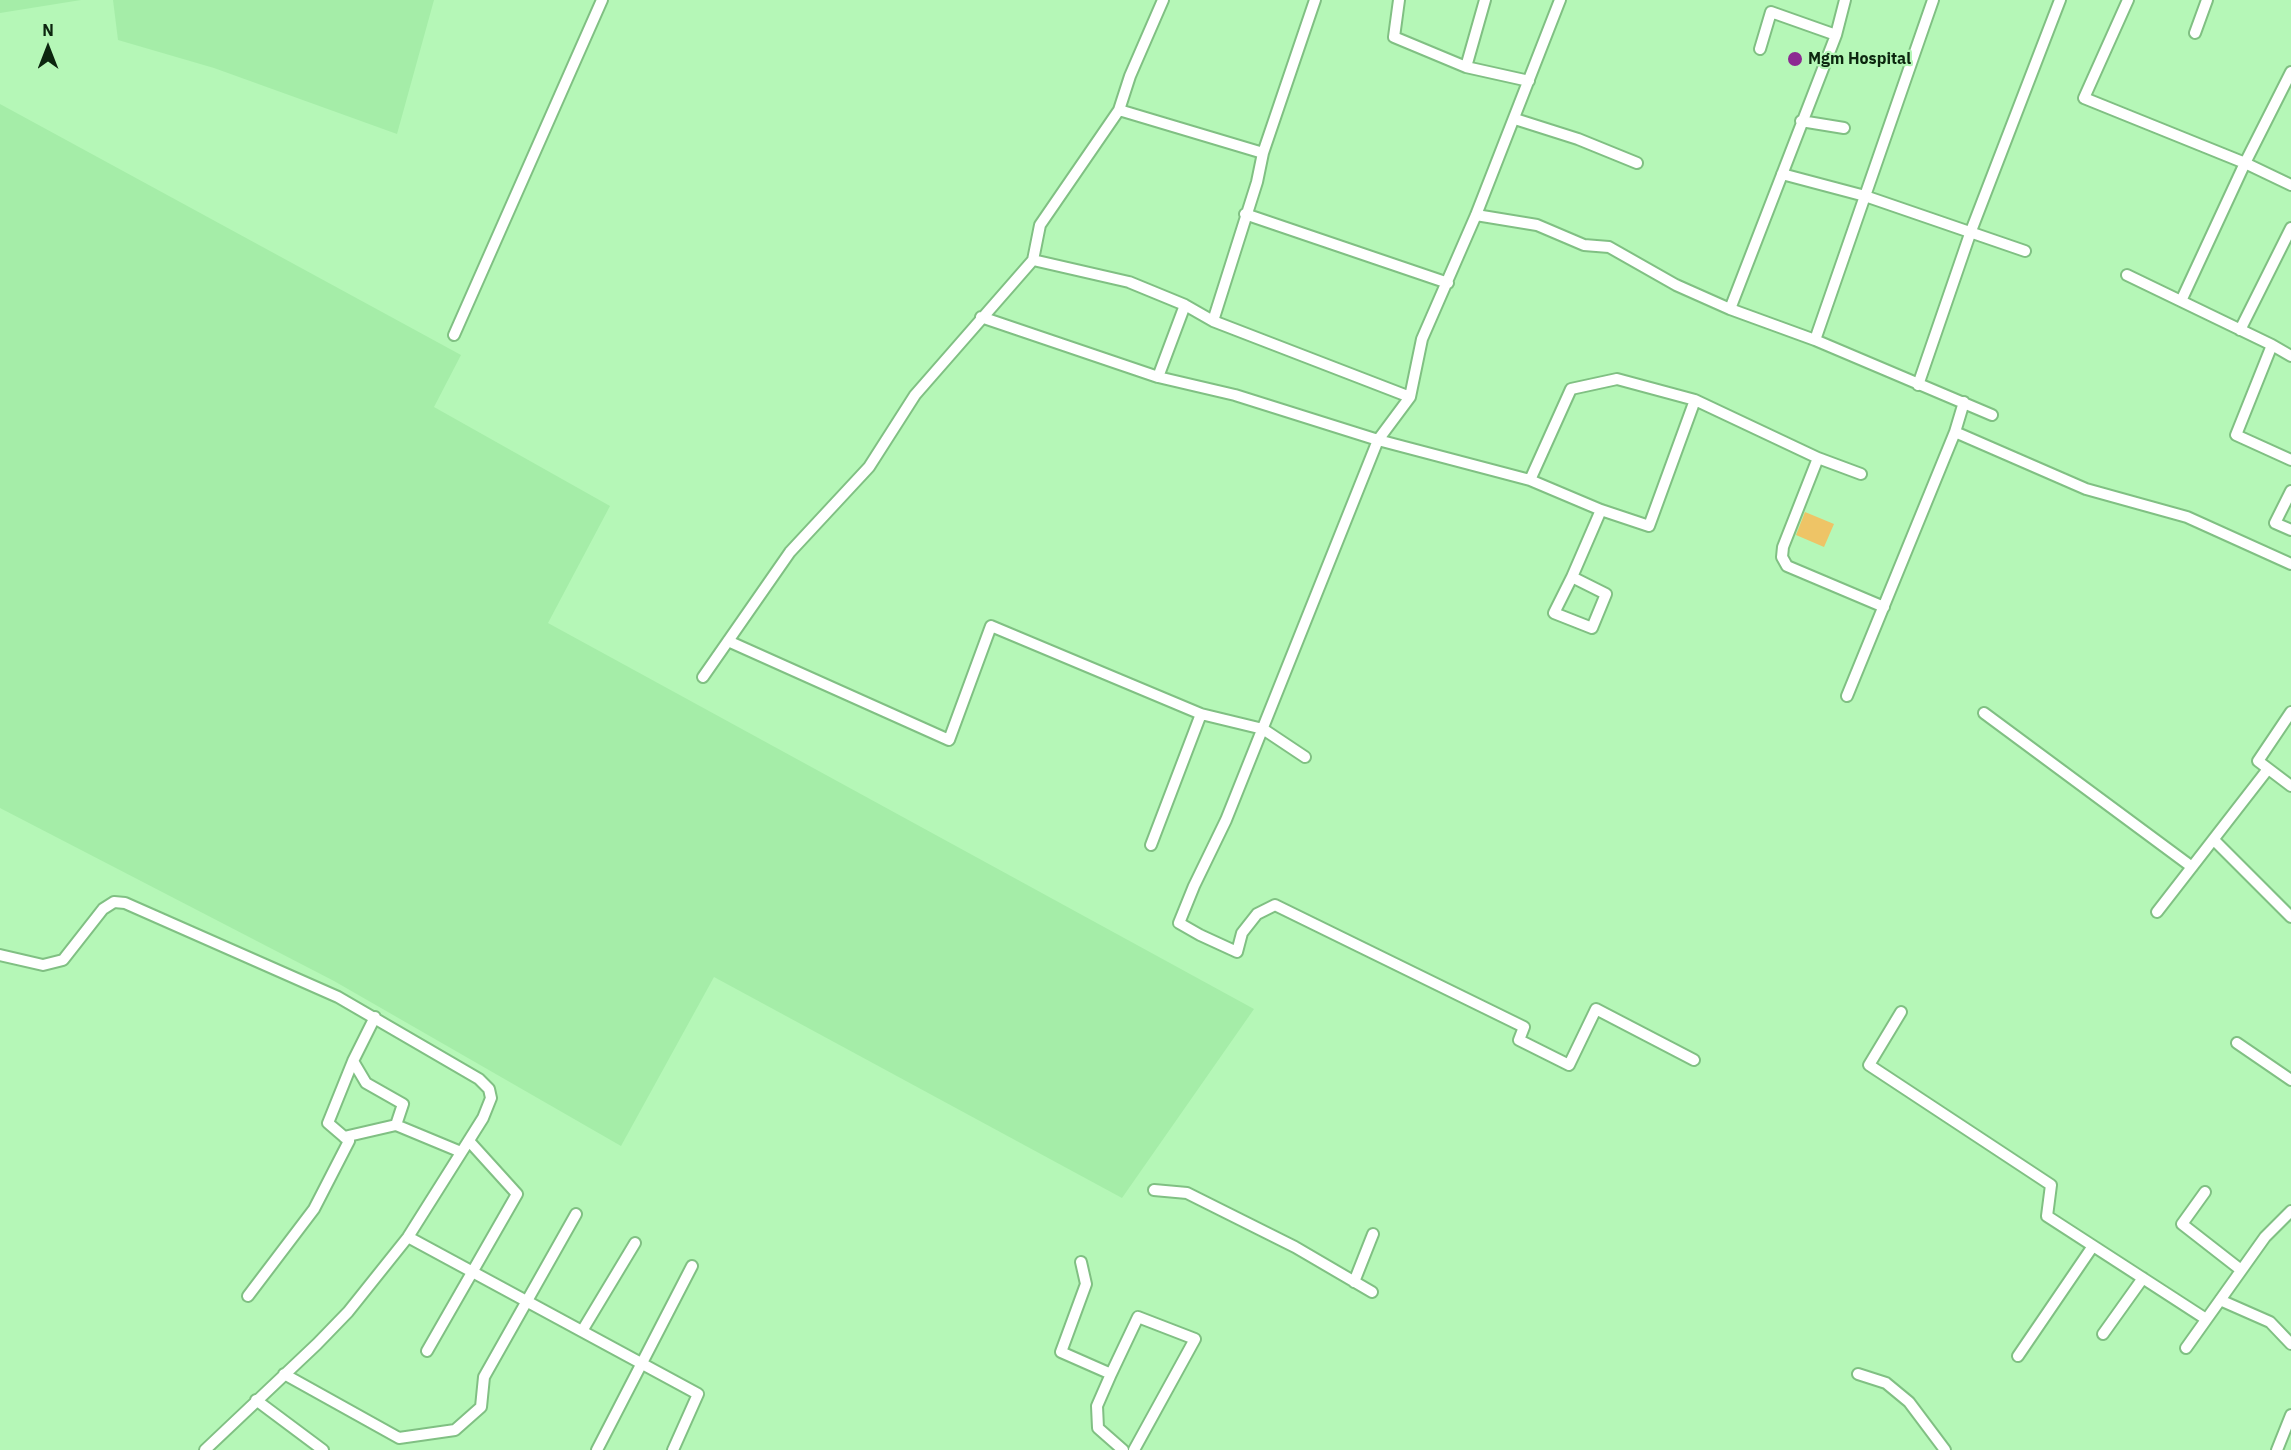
<!DOCTYPE html>
<html>
<head>
<meta charset="utf-8">
<style>
  body { margin:0 }
  #map { position:relative; width:2291px; height:1450px; overflow:hidden; background:#b5f7b7; font-family:"IBM Plex Sans",sans-serif }
  canvas { display:block }
  .north { position:absolute; left:18px; top:18px; width:60px; height:60px; -webkit-text-stroke:4px #b5f7b7; paint-order:stroke; rotate:0deg; font-size:16px; font-weight:700; line-height:24px; text-align:center; color:#0c260f }
  .north::after { content:''; display:block; margin:auto; width:21px; height:27px; background:#0c260f; clip-path:polygon(50% 0,100% 100%,50% 72%,0 100%) }
</style>
</head>
<body>
<div id="map">
<canvas width="2291" height="1450"></canvas>
<div class="north">N</div>
</div>
<script>
const context = document.querySelector('canvas').getContext('2d');
context.lineJoin = 'round';
function fill(path, color) { context.fillStyle = color; context.fill(path, 'evenodd'); }
const shape = rows => new Path2D(rows.map(r => 'M' + r).join(''));
function trace(path, color, width, dash) { context.strokeStyle = color; context.lineWidth = width; context.lineCap = dash ? 'butt' : 'round'; context.setLineDash(dash || []); context.stroke(path); }
function label(font, color, halo, rows, align = 'center') {
  context.font = font + ' "IBM Plex Sans",sans-serif'; context.lineWidth = 4.5; context.setLineDash([]); context.textBaseline = 'middle'; context.strokeStyle = halo; context.fillStyle = color; for (const [text, x, y, turn = 0] of rows) {
    context.save(); context.translate(x, y); context.rotate((+turn || 0) * Math.PI / 180); context.textAlign = isNaN(turn) ? turn : align; if (halo) context.strokeText(text, 0, 0); context.fillText(text, 0, 0); context.restore();
  }
}
fill(shape([
  [0,0,81,0,0,13],
  [113,0,434,0,397,134,214,68,118,40],
  [0,104,461,355,434,407,610,506,548,623,1254,1009,1122,1198,714,977,621,1146,334,981,0,808]
]), '#a5eda8');
fill(shape([
  [1805,512,1834,524,1824,547,1796,535]
]), '#eec466');
const minor = shape([
  [1399,0,1394,37,1466,67,1529,81],
  [1560,0,1476,215,1422,339,1410,397,1378,440,1226,820,1194,886,1179,923,1200,935,1237,952,1242,933,1257,914,1275,905,1524,1027,1519,1040,1569,1065,1596,1009,1694,1060],
  [1845,0,1836,35,1730,309,1815,340,1992,415],
  [2128,0,2084,98,2245,163,2291,185],
  [2195,33,2207,0],
  [1760,49,1771,12,1836,35],
  [1466,67,1485,0],
  [1119,110,1263,153],
  [1515,119,1578,139,1637,163],
  [1801,121,1844,128],
  [1782,174,1865,196,2025,251],
  [1245,214,1448,283],
  [1476,215,1537,225,1584,245,1609,247,1676,285,1730,309],
  [1033,260,1129,282,1185,305,1213,321,1410,397],
  [2127,275,2272,345,2236,435,2291,460],
  [2181,301,2245,163,2291,72],
  [981,317,1158,377,1235,395,1378,440,1530,480,1601,510,1649,526,1695,400],
  [1213,321,1257,182,1263,153,1315,0],
  [2240,330,2291,228],
  [454,335,602,0],
  [1815,340,1933,0],
  [2272,345,2291,356],
  [1158,377,1185,305],
  [1918,385,1971,231,2060,0],
  [1955,432,2086,489,2187,517,2291,564],
  [1818,458,1783,547,1782,557,1787,566,1884,607],
  [1530,480,1571,389,1617,379,1695,400,1818,458,1861,474],
  [2291,491,2275,523,2291,530],
  [1572,577,1606,594,1592,628,1554,613,1572,577,1601,510],
  [728,641,949,740,991,626,1201,714,1263,729,1305,757],
  [703,677,790,552,869,467,915,395,1033,260,1040,225,1119,110,1130,76,1163,0],
  [1847,696,1955,432,1964,402],
  [2291,712,2258,761,2291,786],
  [1984,713,2192,867],
  [2214,840,2291,917],
  [1151,845,1201,714],
  [2157,912,2268,769],
  [0,955,43,965,63,960,103,909,114,902,125,903,338,997,479,1079,489,1089,491,1098,483,1118,408,1237,348,1312,317,1344,205,1450],
  [1901,1012,1869,1065,2051,1185,2047,1216,2206,1319],
  [2237,1043,2291,1080],
  [396,1125,461,1152],
  [344,1137,396,1125,403,1104,366,1083,353,1061],
  [1154,1190,1187,1193,1295,1247,1372,1292],
  [2205,1192,2182,1224,2241,1270],
  [408,1237,698,1394,673,1450],
  [1081,1262,1086,1284,1061,1352,1111,1374,1138,1317,1195,1339,1134,1450],
  [1354,1282,1373,1234],
  [248,1296,314,1209,349,1141,328,1123,353,1061,375,1017],
  [2220,1300,2270,1322,2291,1344],
  [582,1331,635,1243],
  [2103,1334,2143,1278],
  [2186,1348,2265,1237,2291,1211],
  [427,1351,517,1194,469,1141],
  [2018,1356,2093,1246],
  [284,1374,399,1438,455,1430,481,1407,484,1377,576,1214],
  [1111,1374,1097,1406,1098,1428,1123,1450],
  [1858,1374,1886,1383,1909,1402,1945,1450],
  [256,1400,323,1450],
  [597,1450,692,1266],
  [2277,1450,2291,1415]
]);
trace(minor, '#80c083', 14);
trace(minor, '#fff', 10);
for (const [x, y, r, color] of [
  [1795,59,8,"#8c2a92"]
]) { const dot = new Path2D(); dot.arc(x, y, r, 0, 2 * Math.PI); context.fillStyle = color; context.fill(dot); trace(dot, '#b5f7b7', 2); }
label('bold 16px', '#0c260f', '#b5f7b7', [
  ["Mgm Hospital",1808,59]
], 'left');
</script>
</body>
</html>
